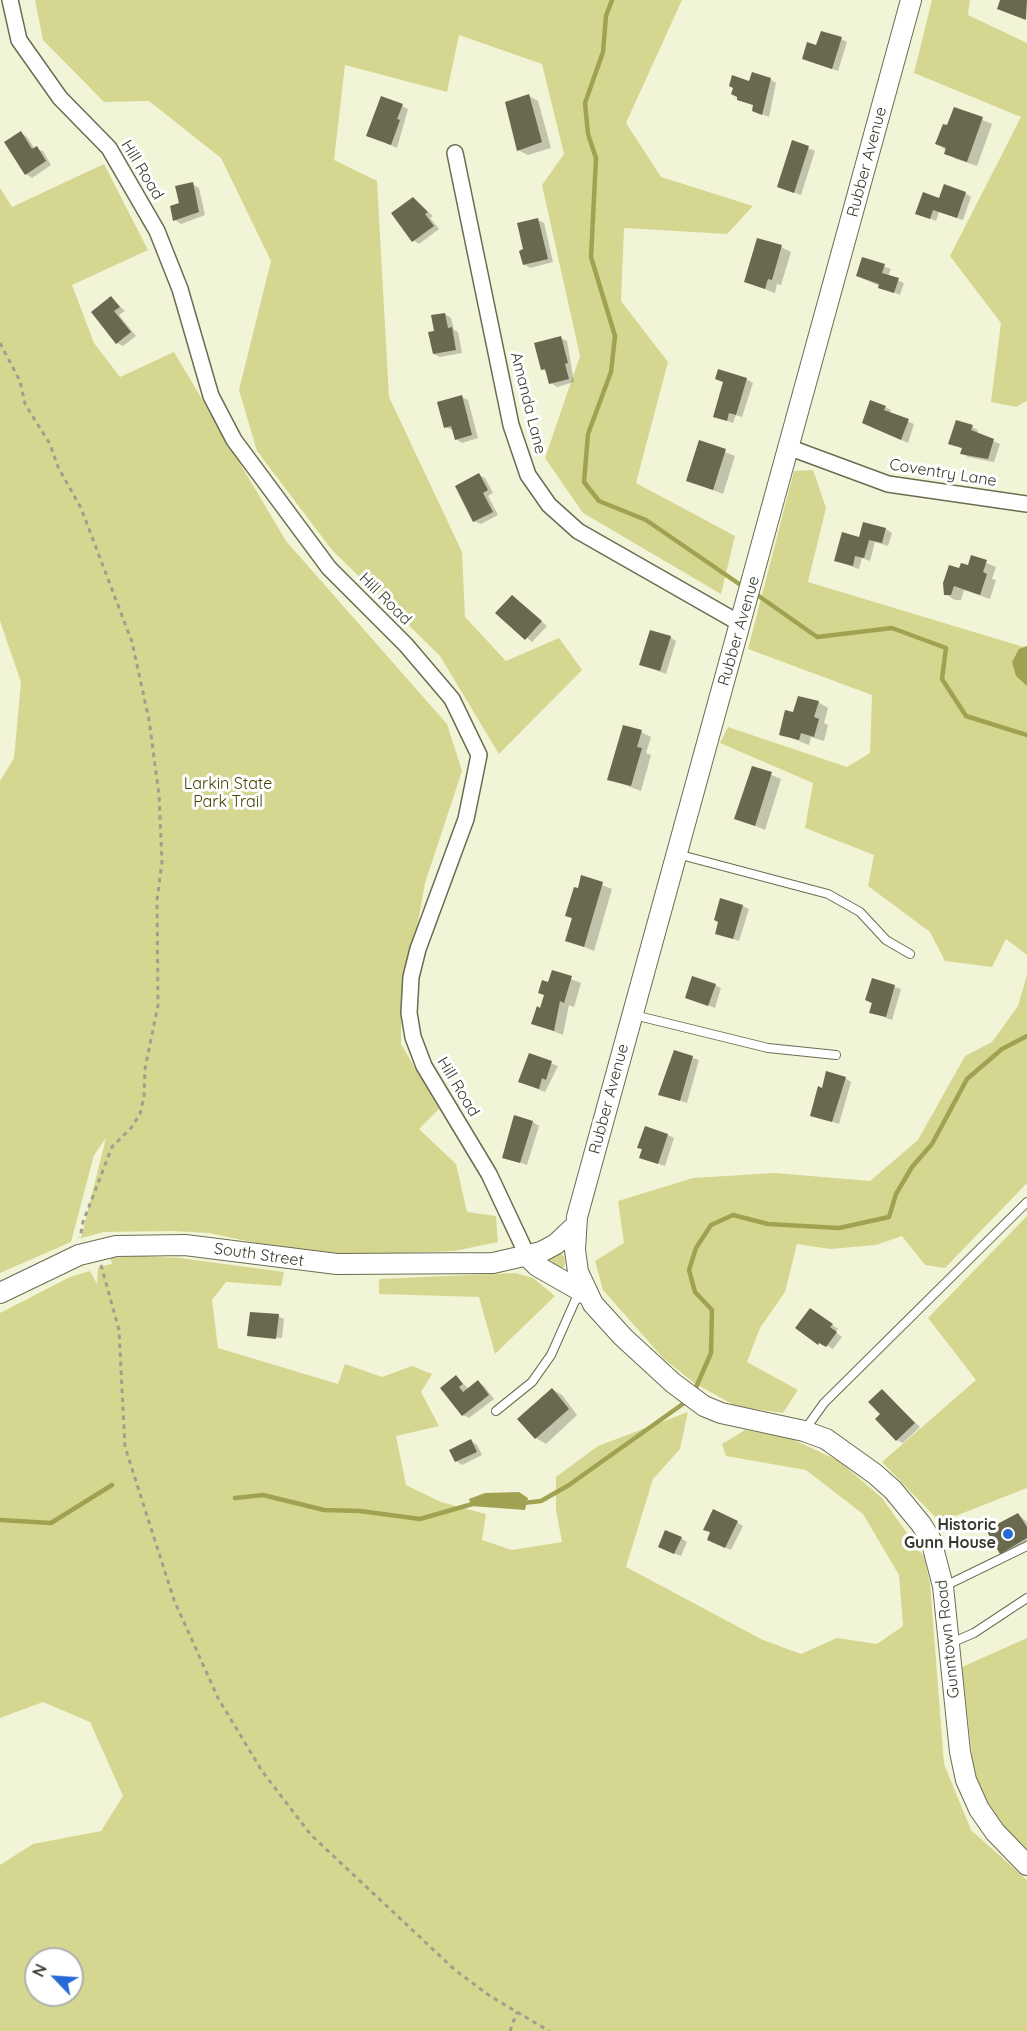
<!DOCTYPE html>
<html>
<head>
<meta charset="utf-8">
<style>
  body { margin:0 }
  #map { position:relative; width:1027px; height:2031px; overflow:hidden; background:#f2f4d7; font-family:Quicksand,sans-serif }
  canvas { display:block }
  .north { position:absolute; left:24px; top:1947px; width:60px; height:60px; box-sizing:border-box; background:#fff; border:2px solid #afb0ab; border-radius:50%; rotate:295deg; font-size:16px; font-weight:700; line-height:24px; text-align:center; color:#38392d }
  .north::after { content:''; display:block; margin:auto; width:21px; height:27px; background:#266ad7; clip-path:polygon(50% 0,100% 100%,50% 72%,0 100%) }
</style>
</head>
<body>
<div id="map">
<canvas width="1027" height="2031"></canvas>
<div class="north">N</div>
</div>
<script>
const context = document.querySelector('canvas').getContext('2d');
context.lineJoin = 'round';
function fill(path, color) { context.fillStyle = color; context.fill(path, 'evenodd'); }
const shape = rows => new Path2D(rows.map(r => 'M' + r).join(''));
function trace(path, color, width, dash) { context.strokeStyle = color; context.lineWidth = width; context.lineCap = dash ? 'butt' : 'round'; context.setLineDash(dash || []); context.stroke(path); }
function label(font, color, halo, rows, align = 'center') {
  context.font = font + ' Quicksand,sans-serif'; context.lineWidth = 6; context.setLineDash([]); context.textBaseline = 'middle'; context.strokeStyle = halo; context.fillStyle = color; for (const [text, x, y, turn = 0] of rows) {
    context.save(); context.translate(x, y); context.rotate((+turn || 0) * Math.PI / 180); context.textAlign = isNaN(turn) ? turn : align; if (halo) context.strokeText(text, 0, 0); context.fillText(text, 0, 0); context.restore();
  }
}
fill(shape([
  [35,0,682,0,626,123,661,177,753,206,727,234,624,228,621,301,668,362,636,483,735,536,721,594,583,513,545,458,580,356,542,185,564,154,542,64,459,35,447,92,345,65,334,160,377,181,389,397,462,552,465,617,506,661,559,638,582,670,499,754,440,656,332,550,257,451,239,390,271,261,221,158,149,101,104,102,43,40],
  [932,0,970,0,968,15,1027,43,1027,401,1016,407,991,402,1001,323,950,256,1021,117,914,73],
  [104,164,148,250,72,285,94,343,120,377,174,352,286,541,447,724,462,771,425,883,401,1016,401,1044,439,1109,419,1129,456,1164,467,1212,496,1216,498,1242,454,1251,349,1255,275,1247,209,1233,173,1231,104,1232,81,1238,106,1138,94,1155,71,1242,0,1273,0,781,14,758,21,682,0,621,0,188,12,207],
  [813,470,826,508,808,582,1027,648,1027,955,1006,939,992,967,945,961,930,932,868,886,874,855,805,828,813,783,720,743,728,727,847,767,870,753,872,695,748,649,794,471],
  [1027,975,1027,1183,945,1268,925,1265,902,1236,876,1245,830,1249,797,1244,785,1292,760,1328,747,1362,798,1390,783,1413,736,1406,694,1383,663,1358,603,1290,595,1261,624,1243,618,1201,693,1178,775,1173,870,1181,918,1140,965,1056,992,1042,1018,1006],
  [1027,1216,1027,1488,940,1522,882,1462,976,1380,928,1318],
  [560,1253,564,1256,565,1262,564,1267,558,1270,546,1260],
  [141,1256,180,1258,284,1272,281,1286,226,1282,212,1300,218,1348,338,1384,345,1364,382,1377,412,1366,432,1374,421,1392,439,1426,396,1436,406,1485,441,1502,486,1514,482,1540,512,1550,562,1542,556,1510,556,1477,598,1446,688,1412,680,1449,653,1479,626,1567,763,1640,801,1654,837,1638,877,1644,903,1626,899,1575,863,1514,806,1470,726,1456,722,1444,745,1430,792,1439,839,1461,882,1498,924,1557,930,1583,944,1764,971,1830,1027,1880,1027,2031,0,2031,0,1865,33,1844,101,1831,123,1796,90,1722,43,1702,0,1718,0,1313,70,1277,90,1271,97,1284,98,1267,112,1264,110,1258],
  [36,1959,72,1959,72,1995,36,1995],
  [515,1273,533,1278,555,1296,495,1354,479,1297,379,1294,379,1279],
  [1027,1638,1027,1849,994,1817,975,1782,962,1667]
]), '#d5d790');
fill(shape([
  [1027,646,1027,686,1016,676,1012,662,1019,649],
  [519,1492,528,1498,525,1510,471,1506,469,1499,485,1493]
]), '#a1a251');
fill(shape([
  [841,39,847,42,838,71,804,59,817,47],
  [770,79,776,83,769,117,753,111,755,106,738,99,734,88],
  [529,96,538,101,551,148,528,155,518,150],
  [402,106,408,109,397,148,367,135],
  [955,109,992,124,977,166,956,159,937,143,948,127],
  [21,133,27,137,35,149,43,151,51,165,32,178,26,174],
  [793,142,815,151,801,195,779,187],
  [192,184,199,188,205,215,181,224,175,220],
  [965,193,971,197,963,220,939,212,936,221,917,213,940,200],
  [413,199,433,216,430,218,439,229,419,244,413,240],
  [538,220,544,223,553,262,530,268,524,264,525,250],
  [781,247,791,252,781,285,777,284,775,293,746,282],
  [863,259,891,269,888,276,904,283,900,295,857,276],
  [111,298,125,311,119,315,136,336,123,346,117,343],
  [445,314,451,318,454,330,458,332,462,353,440,357,434,354,436,332],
  [561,338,567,341,574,382,557,387,551,383,548,373,542,369],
  [746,379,753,383,742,417,736,415,733,423,714,416,725,382],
  [462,397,468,400,478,438,462,443,456,439,453,430,445,427],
  [885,407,891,410,890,414,914,424,908,443,870,426],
  [972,427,978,430,977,434,1000,444,994,462,968,457,962,453,963,449,950,443],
  [700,442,735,456,723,494,687,480],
  [479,475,485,478,493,493,488,496,498,515,481,524,474,521],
  [886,529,892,533,888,546,875,542,870,561,862,558,859,569,836,561,860,539],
  [972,557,996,567,992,579,996,580,990,599,964,590,961,600,955,600,945,594,960,570,968,567],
  [512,596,547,626,532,642,498,613],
  [670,637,676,641,666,674,641,664],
  [818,702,828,708,824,723,828,725,824,741,811,737,809,745,781,734,795,714],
  [641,732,651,737,646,753,651,755,641,791,609,779],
  [752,767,781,779,765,830,736,818],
  [582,877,612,889,594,951,567,940],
  [743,906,749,909,739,941,717,933],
  [553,972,581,983,574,1007,569,1005,563,1035,533,1023,541,1010],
  [873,980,901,989,892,1020,871,1012],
  [715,985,721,988,715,1008,687,997],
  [675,1052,699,1060,687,1103,660,1094],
  [530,1055,558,1066,545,1092,520,1082],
  [845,1078,851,1082,839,1124,812,1115,823,1090],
  [533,1122,539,1126,527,1165,504,1157],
  [668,1135,674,1138,665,1166,647,1160],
  [816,1313,838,1329,835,1332,842,1337,833,1349,797,1328],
  [278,1316,284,1319,282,1338,253,1335,253,1337,249,1335],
  [456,1377,469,1389,478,1382,484,1386,494,1399,469,1418,463,1415],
  [552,1389,562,1395,577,1415,546,1444,536,1438,519,1419],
  [882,1391,920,1427,903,1443,897,1440,882,1414],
  [471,1441,477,1445,482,1455,462,1465,456,1461],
  [1018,1514,1027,1522,1027,1545,1007,1557,1001,1553],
  [737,1522,743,1526,731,1550,715,1543,712,1533],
  [681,1538,687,1542,681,1556,665,1550]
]), '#0003');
trace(shape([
  [612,0,606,16,603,52,585,103,588,134,596,158,591,257,615,336,611,372,588,434,584,482,599,501,646,520,745,588],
  [753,592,817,637,892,628,946,648,942,679,966,716,1027,735],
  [694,1392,711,1353,712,1310,695,1292,689,1270,696,1248,711,1225,733,1215,768,1224,839,1228,889,1217,896,1194,912,1167,932,1144,967,1079,1002,1049,1027,1036],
  [235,1498,263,1495,324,1510,360,1511,420,1519,476,1503],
  [523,1503,541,1501,569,1485,687,1401],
  [0,1520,51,1523,112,1485]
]), '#a1a251', 4.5);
fill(shape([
  [1000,0,1027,0,1026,20,997,9],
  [821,31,842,37,832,69,802,59,807,42,816,45],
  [752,72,771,78,762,115,752,111,753,105,737,100,737,97,731,94,733,88,729,86,732,75,749,81],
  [529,94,542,142,517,151,505,102],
  [381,96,403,104,397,119,400,120,391,145,366,136],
  [954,107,983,117,967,162,944,154,946,148,935,144,943,124,947,125],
  [21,131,32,149,37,146,46,161,25,175,4,142],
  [792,140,809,146,794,193,777,187],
  [193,182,199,212,173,221,170,206,179,203,175,186],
  [944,184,966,192,957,218,933,210,930,219,915,214,923,192,939,198],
  [413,197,428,212,425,214,434,226,412,242,391,213],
  [538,218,548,259,523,265,519,251,523,249,517,223],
  [757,238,782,245,772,280,768,279,765,289,744,282],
  [862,257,885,264,882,273,899,278,894,293,878,288,879,284,856,276],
  [111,296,120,307,114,311,131,332,116,344,91,312],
  [445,313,448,328,452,327,456,350,433,354,428,332,434,331,431,315],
  [561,336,568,363,565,364,569,379,549,384,545,369,541,370,534,343],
  [718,369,747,378,736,415,729,413,727,421,713,417,723,382,715,379],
  [462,395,472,435,455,440,451,426,444,428,437,402],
  [870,400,886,406,884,410,909,419,901,440,862,423],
  [956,420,973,425,971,430,994,439,988,459,960,454,962,448,948,444],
  [699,440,726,449,713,490,686,481],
  [479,473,488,490,483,493,493,512,473,522,455,486],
  [863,522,886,528,882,543,869,540,864,558,855,556,853,566,834,561,842,532,859,537],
  [971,555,987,560,983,572,987,574,980,595,954,586,951,595,944,595,943,583,949,565,959,568,961,563,968,565],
  [512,595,542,621,525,640,495,613],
  [650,630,671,636,660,671,639,665],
  [798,696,819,701,814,717,819,719,814,737,801,733,799,740,779,735,785,710,793,712],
  [623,725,642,730,637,747,642,748,631,786,607,780],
  [752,766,772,772,755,826,734,819],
  [581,875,603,882,584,947,565,941,572,918,565,916,574,887,578,888],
  [720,898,743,905,733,939,715,934,718,922,714,920],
  [552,970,572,976,564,1003,560,1001,554,1031,531,1024,537,1006,540,1008,544,995,538,993,542,980,548,982],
  [692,976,716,984,708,1006,685,998],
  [872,978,895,985,886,1017,869,1013,872,1003,865,1000],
  [674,1050,693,1056,680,1101,658,1095],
  [529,1053,552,1061,546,1080,542,1078,539,1089,518,1082],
  [826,1071,846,1077,832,1122,810,1116,818,1086,822,1088],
  [514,1115,533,1121,520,1163,502,1158],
  [645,1126,668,1134,658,1164,639,1158,642,1149,637,1148],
  [810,1308,833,1324,830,1327,837,1332,826,1347,819,1343,818,1345,795,1328],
  [250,1312,279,1314,276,1339,247,1336],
  [456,1375,463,1384,459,1387,463,1392,478,1380,489,1395,462,1416,440,1388],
  [552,1388,569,1409,535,1439,517,1419],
  [882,1389,915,1423,896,1441,875,1419,880,1414,868,1402],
  [471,1439,477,1452,455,1462,449,1450],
  [713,1509,738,1521,725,1548,707,1540,710,1532,703,1530],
  [1018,1513,1027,1527,1027,1538,1000,1554,986,1530],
  [665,1530,682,1537,674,1554,658,1547]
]), '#68694f');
const service = shape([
  [677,854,828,894,860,912,886,940,910,954],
  [634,1015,768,1048,836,1055],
  [496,1411,532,1382,551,1355,575,1301,585,1294],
  [804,1431,824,1403,1027,1202],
  [945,1586,1027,1546],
  [951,1643,974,1633,1027,1598]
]);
const minor = shape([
  [10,0,19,40,60,98,109,148,157,231,180,289,211,396,234,440,329,568,406,645,452,699,479,755,466,819,418,949,411,977,409,1013,413,1037,424,1066,489,1174,528,1257],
  [455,153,511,425,528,475,549,505,578,531,741,624],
  [788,447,888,484,1027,504]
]);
const tertiary = shape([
  [911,0,577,1217,575,1250,578,1272,593,1304,623,1337,673,1383,704,1406,721,1413,804,1431,826,1439,875,1474,893,1490,921,1524,931,1540,943,1586,960,1752,966,1780,979,1809,995,1832,1027,1865],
  [528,1257,537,1266,586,1294],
  [0,1293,79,1255,116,1246,185,1245,337,1264,493,1263,541,1252,556,1244,576,1225]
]);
trace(service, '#6b6c52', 10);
trace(minor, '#6b6c52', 18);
trace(tertiary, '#6b6c52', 22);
trace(shape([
  [0,343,20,381,25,404,50,444,58,467,81,508,132,642,149,720,159,795,162,862,157,900,158,1005,145,1069,144,1097,140,1114,131,1128,112,1147,83,1222,80,1238],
  [101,1265,119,1330,125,1447,174,1600,218,1698,262,1771,311,1835,455,1970,490,1996,549,2031],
  [510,2031,517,2012]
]), '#9fa08b', 3, [4.5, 4.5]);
trace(service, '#fff', 8);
trace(minor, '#fff', 15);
trace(tertiary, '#fff', 20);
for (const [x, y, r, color] of [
  [1008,1534,6,"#266ad7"]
]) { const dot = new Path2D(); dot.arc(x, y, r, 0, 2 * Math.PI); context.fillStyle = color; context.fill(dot); trace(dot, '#fff', 2); }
label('16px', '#38392d', '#fff', [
  ["Rubber Avenue",867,162,-75],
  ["Hill Road",142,170,59],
  ["Amanda Lane",528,403,76],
  ["Coventry Lane",943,473,9],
  ["Hill Road",385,599,45],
  ["Rubber Avenue",739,631,-74],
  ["Hill Road",458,1087,59],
  ["Rubber Avenue",609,1099,-75],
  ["South Street",259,1255,8],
  ["Gunntown Road",948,1639,-96]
]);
label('16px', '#444401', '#fff', [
  ["Larkin State",228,784],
  ["Park Trail",228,802]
]);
label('bold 16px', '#38392d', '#fff', [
  ["Historic",996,1525],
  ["Gunn House",996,1543]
], 'right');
</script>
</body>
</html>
